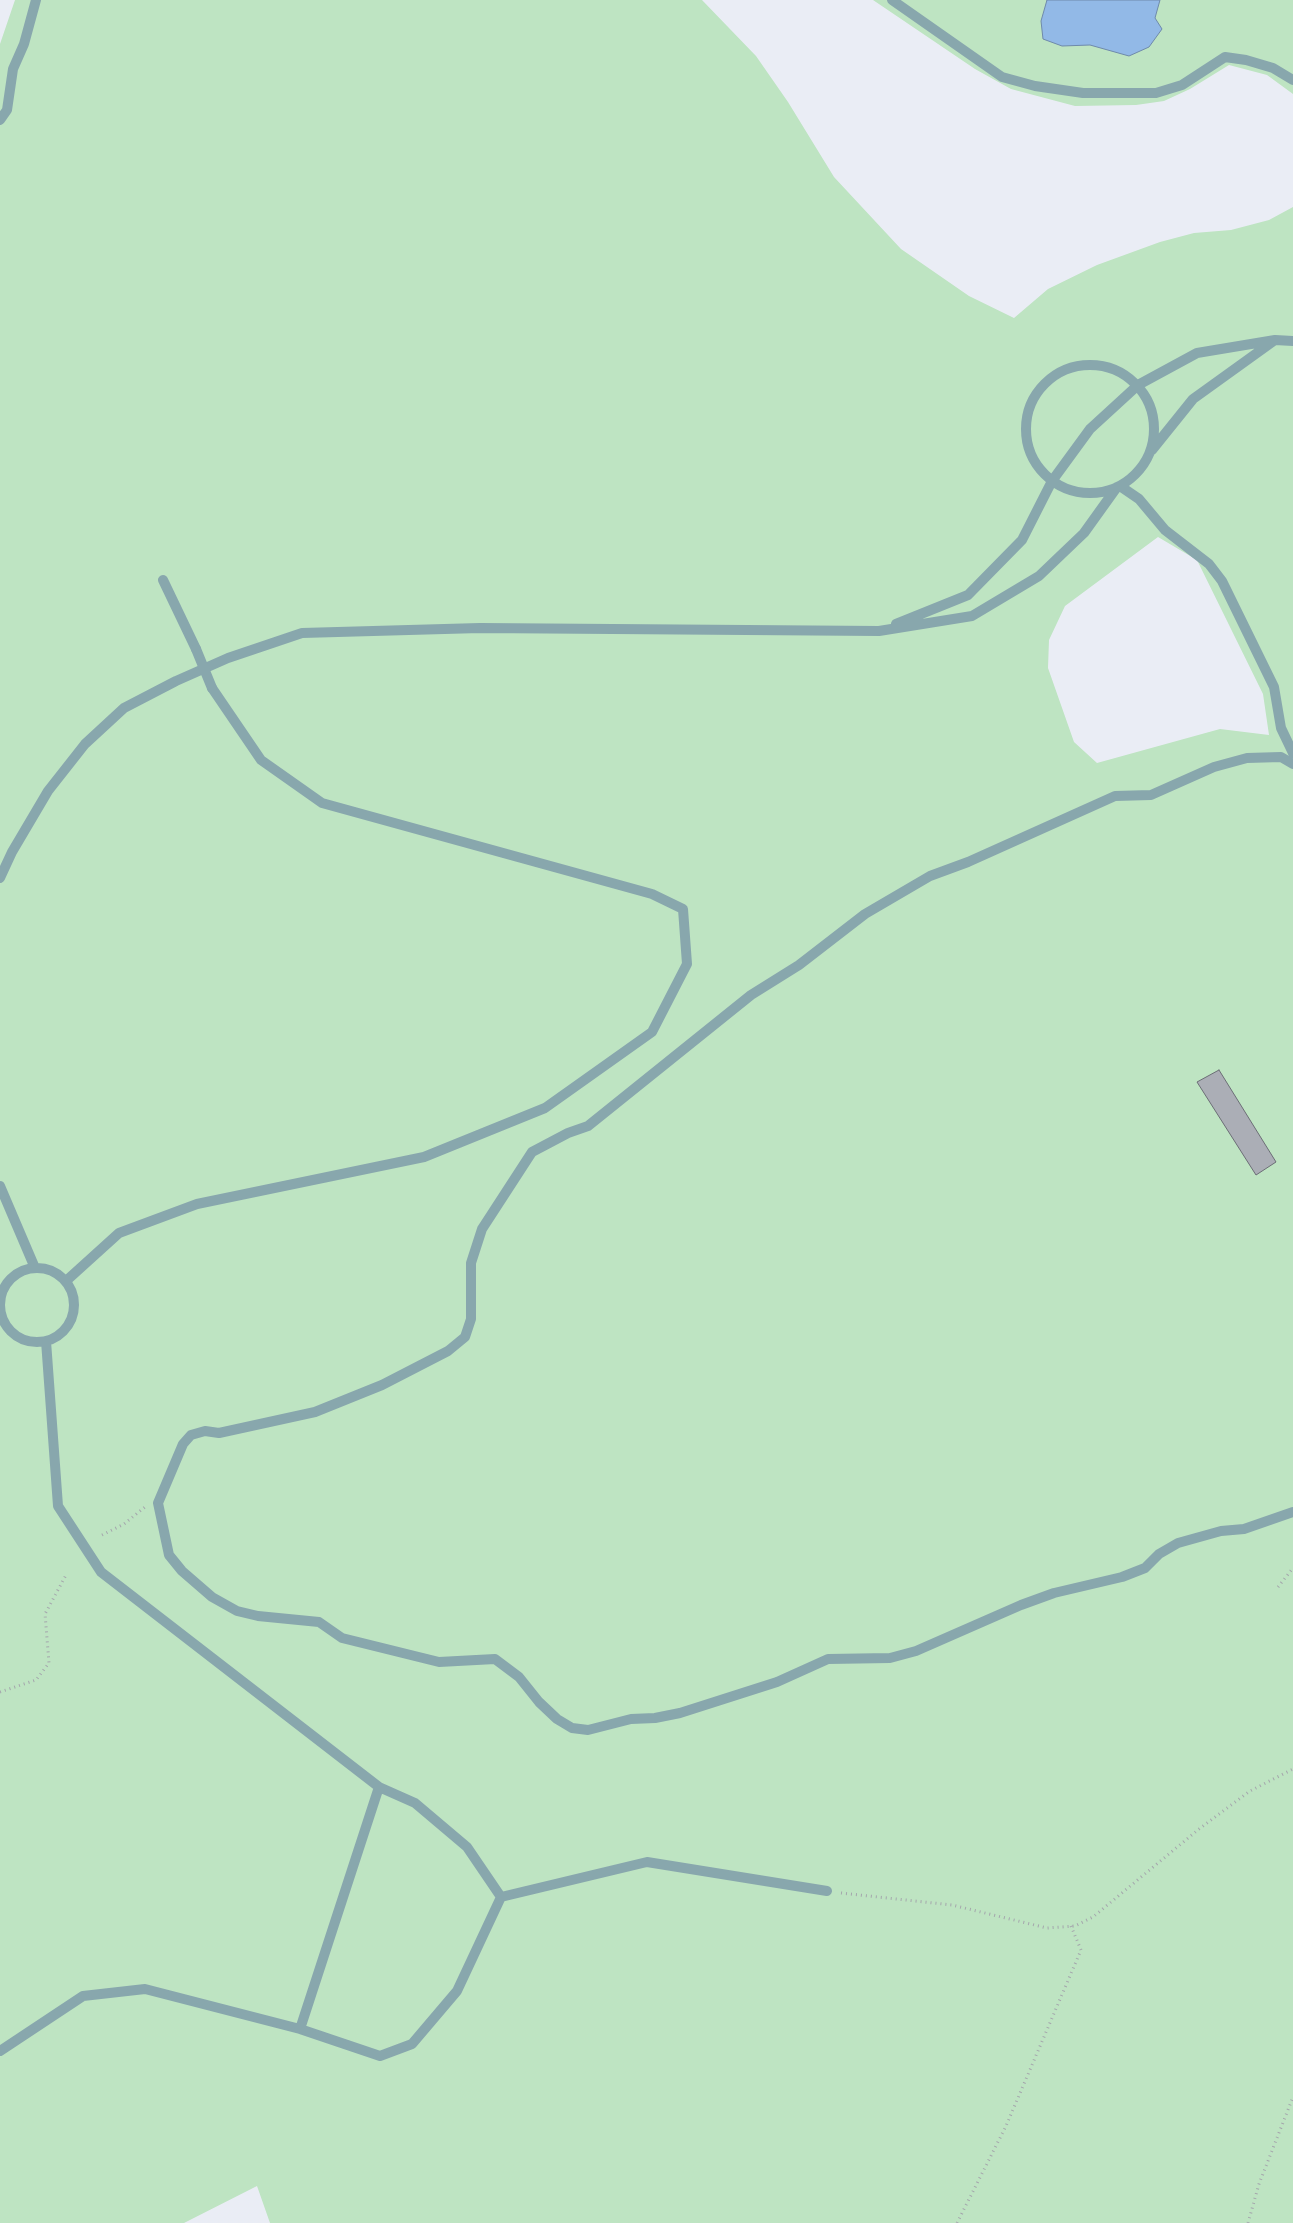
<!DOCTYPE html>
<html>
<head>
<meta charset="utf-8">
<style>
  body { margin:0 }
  canvas { display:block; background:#eaedf5 }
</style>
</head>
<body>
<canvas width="1293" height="2223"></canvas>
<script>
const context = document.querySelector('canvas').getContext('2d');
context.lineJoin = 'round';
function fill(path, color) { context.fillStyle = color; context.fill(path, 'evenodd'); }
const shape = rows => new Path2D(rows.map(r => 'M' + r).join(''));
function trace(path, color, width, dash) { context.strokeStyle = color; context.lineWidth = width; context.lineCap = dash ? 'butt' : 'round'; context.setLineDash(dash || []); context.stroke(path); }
fill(shape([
  [15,0,702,0,756,56,788,102,834,177,901,249,969,296,1014,318,1048,289,1097,265,1160,242,1194,233,1231,230,1269,220,1293,207,1293,2223,270,2223,257,2186,184,2223,0,2223,0,44],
  [1158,537,1197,560,1263,694,1269,735,1220,729,1097,763,1074,742,1048,668,1049,640,1065,606],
  [873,0,1293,0,1293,94,1267,75,1229,65,1190,89,1164,101,1136,105,1075,106,1011,89,975,69]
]), '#bee4c2');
const water = shape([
  [1047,0,1160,0,1155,18,1162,29,1149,47,1129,56,1090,45,1062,46,1043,39,1041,21,1047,0]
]);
fill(water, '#92b9e7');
trace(water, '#6f8aab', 1);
const building = shape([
  [1219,1070,1276,1162,1256,1175,1197,1082,1219,1070]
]);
fill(building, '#abaeb6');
trace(building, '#6c6e76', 1);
trace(shape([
  [102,1535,124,1524,145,1507],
  [1278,1587,1293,1568],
  [0,1692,36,1680,49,1663,45,1614,66,1575],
  [841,1893,952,1905,1047,1928,1075,1926,1093,1917,1199,1829,1250,1791,1293,1769],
  [957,2223,1006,2126,1081,1950,1071,1926],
  [1248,2223,1259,2184,1293,2097]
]), '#a4a6ac', 3, [1, 4]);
trace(shape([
  [892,0,1002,77,1035,86,1083,93,1156,93,1182,85,1225,57,1246,60,1273,68,1293,80],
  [0,120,7,110,13,69,24,44,36,0],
  '1026 429a64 64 0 1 1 128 0a64 64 0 1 1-128 0Z',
  [1152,450,1193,399,1275,340,1293,341],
  [1120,486,1139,499,1165,530,1209,564,1222,581,1274,687,1281,728,1293,753],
  [163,580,196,649],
  [896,624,968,595,1022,540,1052,481,1090,429,1138,385,1197,353,1275,340],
  [1293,764,1281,757,1247,758,1214,767,1151,795,1115,796,968,862,930,876,865,914,799,965,751,995,588,1126,568,1133,532,1152,482,1229,471,1263,471,1319,465,1337,448,1351,382,1385,315,1412,219,1433,205,1431,191,1435,183,1444,158,1503,169,1555,182,1571,212,1597,237,1611,258,1616,319,1622,342,1638,439,1662,495,1659,519,1677,539,1702,557,1719,572,1728,588,1730,631,1719,655,1718,680,1713,777,1682,828,1659,890,1658,916,1651,1021,1605,1054,1593,1122,1577,1145,1568,1159,1554,1178,1543,1221,1531,1244,1529,1293,1512],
  [0,878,12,852,48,791,85,744,124,708,176,681,228,658,302,633,480,628,879,631,972,616,1039,576,1084,533,1117,487],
  [0,1186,35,1268],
  '0 1305a37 37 0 1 1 74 0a37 37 0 1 1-74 0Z',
  [66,1281,119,1233,197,1204,424,1157,545,1108,652,1032,687,964,683,909,652,894,322,803,261,760,212,688],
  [501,1897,647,1862,827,1891],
  [300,2029,380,2056,412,2044,457,1991,501,1897,467,1847,415,1803,379,1787],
  [0,2051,83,1996,145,1989,300,2029,379,1787,101,1572,58,1506,46,1341]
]), '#88a7ad', 10);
trace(shape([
  [196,649,212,688]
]), '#88a7ad', 10);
</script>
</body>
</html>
